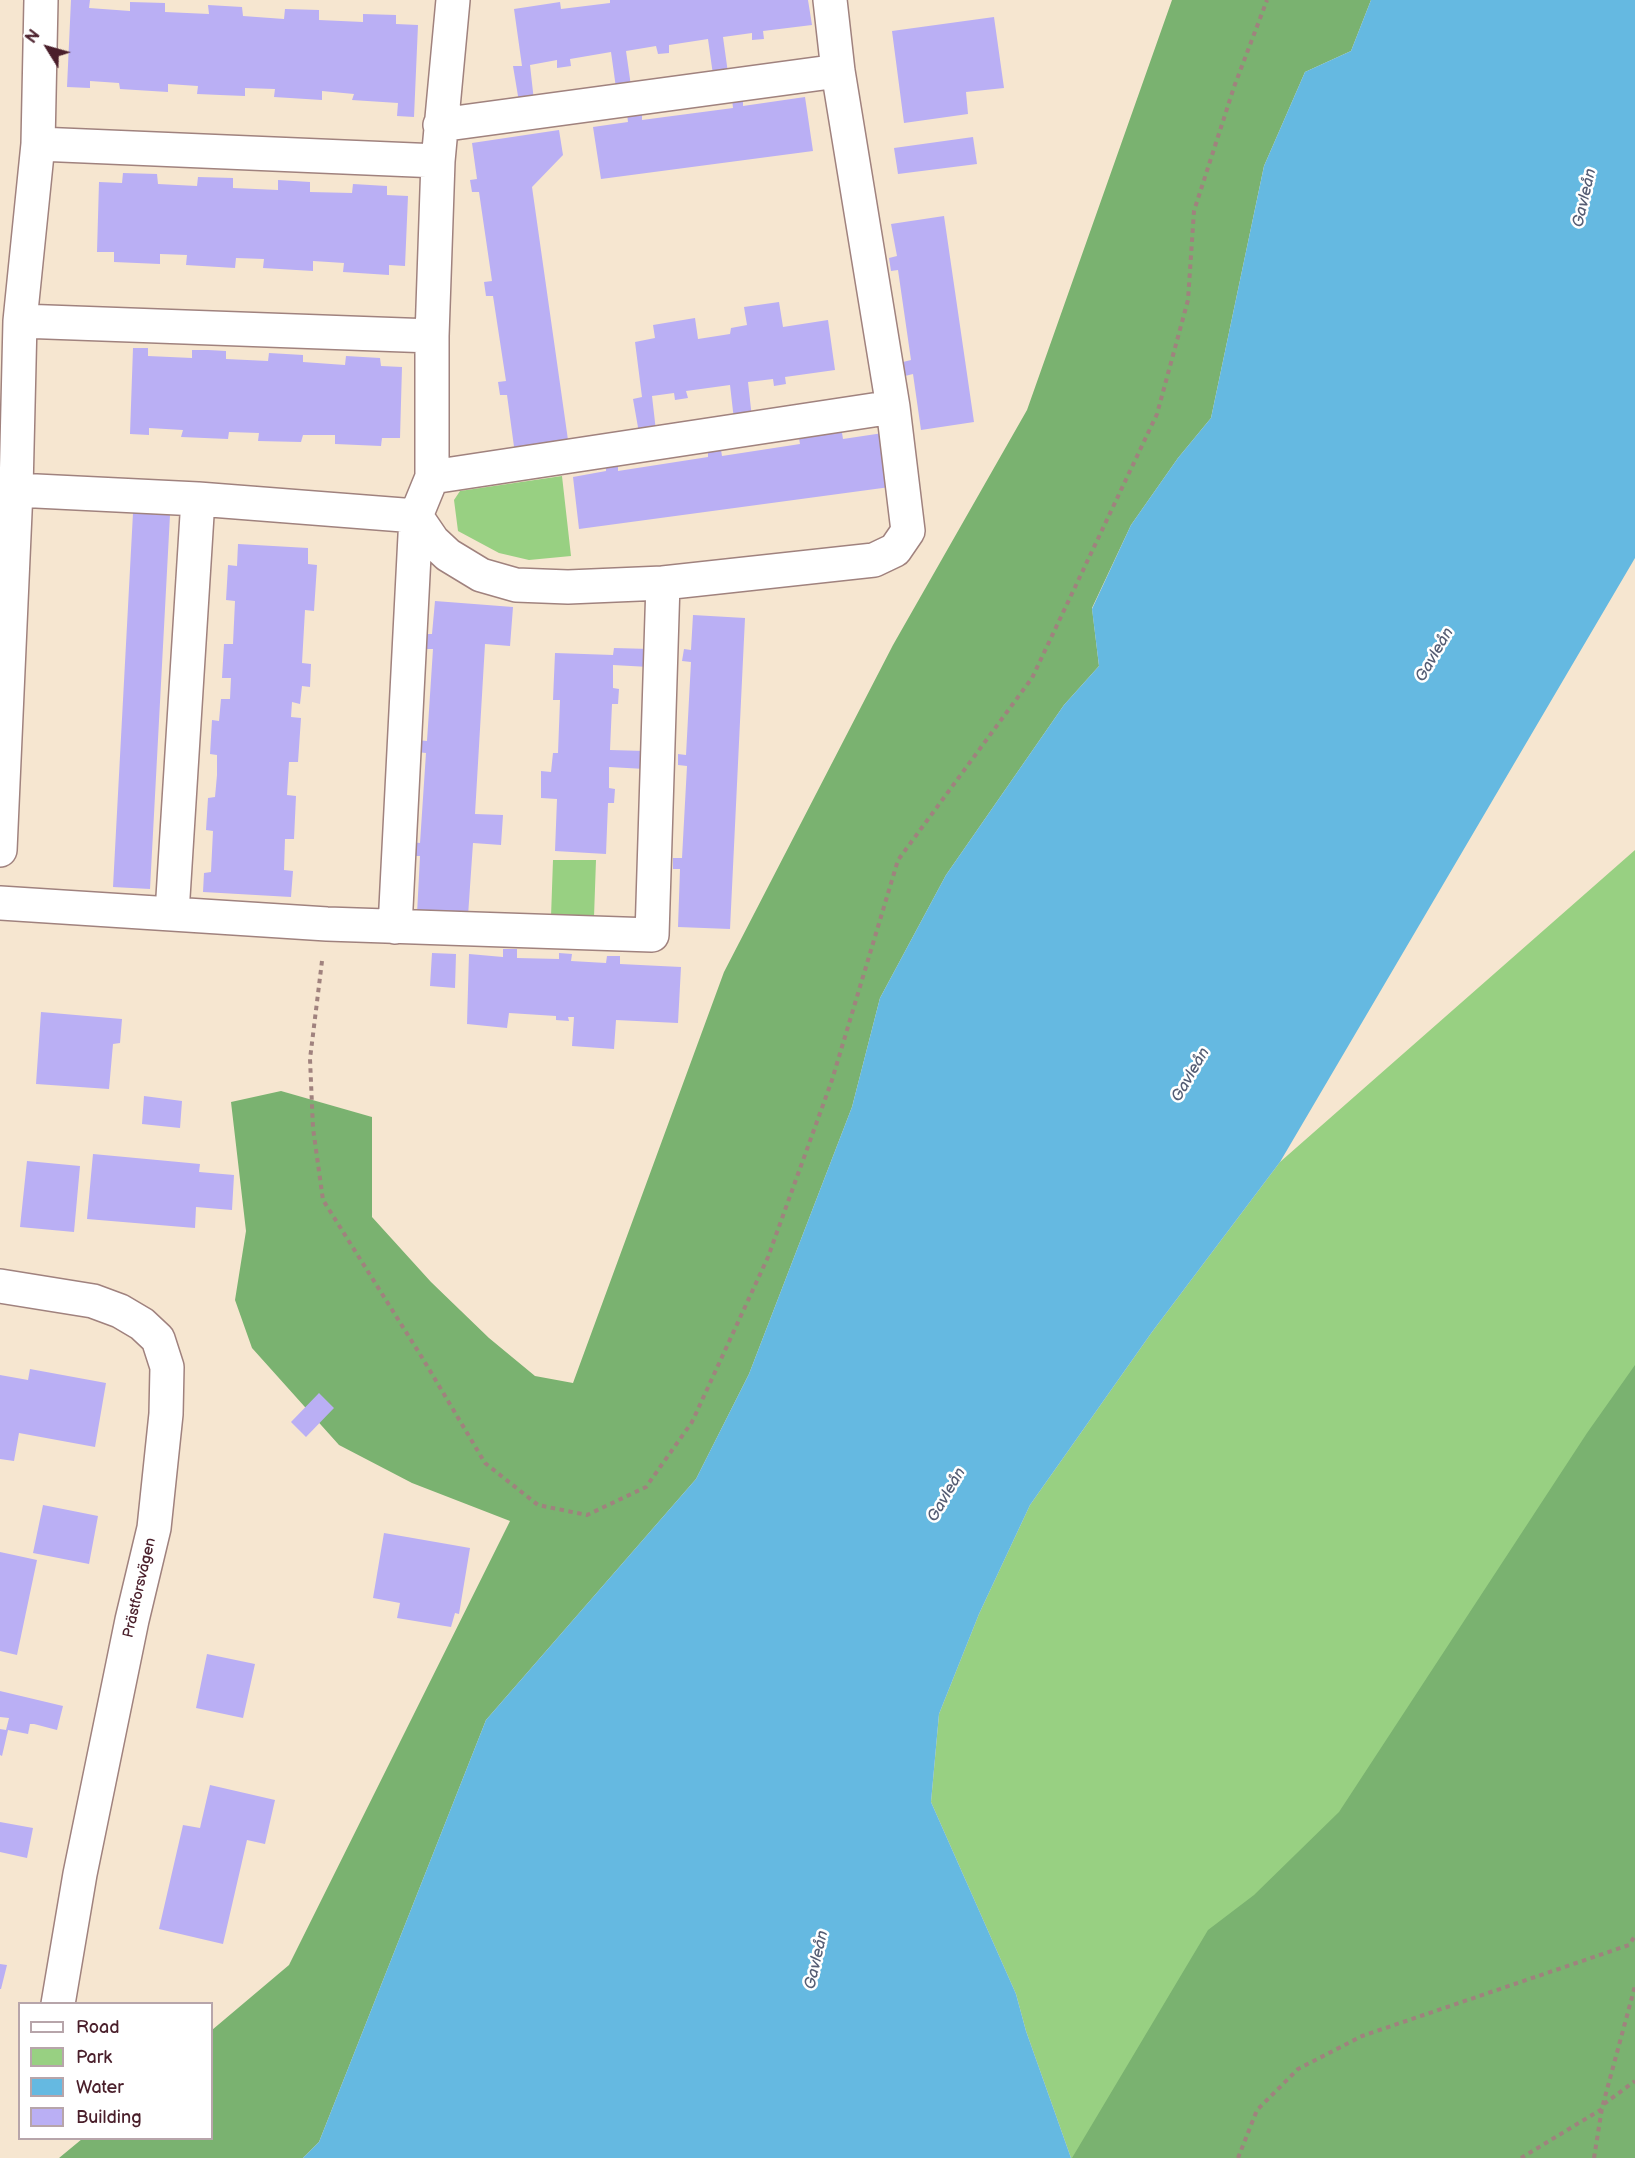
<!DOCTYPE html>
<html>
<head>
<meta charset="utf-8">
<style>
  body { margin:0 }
  #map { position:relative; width:1635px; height:2158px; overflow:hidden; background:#f6e6d0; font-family:"Balsamiq Sans",sans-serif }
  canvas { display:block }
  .legend { position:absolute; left:18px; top:2002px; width:195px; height:138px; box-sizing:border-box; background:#fff; border:2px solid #b7a5aa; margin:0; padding:8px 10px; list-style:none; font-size:18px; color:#4a1f2b }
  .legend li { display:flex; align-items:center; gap:12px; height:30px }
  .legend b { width:30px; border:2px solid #b7a5aa }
  .north { position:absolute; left:18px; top:18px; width:60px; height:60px; -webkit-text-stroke:4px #fff; paint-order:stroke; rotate:307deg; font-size:16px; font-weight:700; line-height:24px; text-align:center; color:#4a1f2b }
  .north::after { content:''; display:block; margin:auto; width:21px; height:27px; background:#4a1f2b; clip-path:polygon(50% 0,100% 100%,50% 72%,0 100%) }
</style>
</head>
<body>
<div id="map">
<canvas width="1635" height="2158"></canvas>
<ul class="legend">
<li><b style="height:8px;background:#fff"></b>Road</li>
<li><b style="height:16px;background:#98d082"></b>Park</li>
<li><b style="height:16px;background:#65b9e1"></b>Water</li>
<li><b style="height:16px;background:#baaff4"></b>Building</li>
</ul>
<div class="north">N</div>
</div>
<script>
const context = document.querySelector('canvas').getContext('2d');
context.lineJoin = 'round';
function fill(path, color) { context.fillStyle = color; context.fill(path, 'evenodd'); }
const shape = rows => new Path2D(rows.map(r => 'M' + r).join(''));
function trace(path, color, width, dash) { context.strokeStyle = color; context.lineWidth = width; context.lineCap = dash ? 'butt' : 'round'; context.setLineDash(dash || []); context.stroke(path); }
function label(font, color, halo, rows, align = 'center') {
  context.font = font + ' "Balsamiq Sans",sans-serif'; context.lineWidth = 5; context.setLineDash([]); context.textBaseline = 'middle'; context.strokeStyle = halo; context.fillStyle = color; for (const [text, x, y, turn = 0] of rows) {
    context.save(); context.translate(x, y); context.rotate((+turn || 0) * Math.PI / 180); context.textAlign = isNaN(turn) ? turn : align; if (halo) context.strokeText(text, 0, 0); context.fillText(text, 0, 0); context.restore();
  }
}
fill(shape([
  [562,476,571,556,529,560,499,553,458,531,454,500,460,491],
  [1635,850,1635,1687,1073,2158,1071,2158,1026,2031,1016,1994,931,1802,939,1714,979,1614,1030,1505,1152,1332,1280,1162],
  [553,860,596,860,594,917,551,917]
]), '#98d082');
fill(shape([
  [1172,0,1371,0,1351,51,1305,72,1264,166,1211,418,1178,458,1131,525,1092,608,1099,666,1064,705,946,875,880,998,852,1107,749,1374,696,1479,486,1720,319,2142,303,2158,59,2158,82,2139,212,2138,212,2030,289,1965,510,1521,412,1483,339,1445,252,1348,235,1300,246,1231,231,1102,281,1091,372,1117,372,1217,431,1282,489,1338,535,1376,573,1383,724,972,893,645,1027,410],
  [1635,1365,1635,2158,1072,2158,1208,1930,1254,1895,1339,1812,1587,1433]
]), '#7ab270');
fill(shape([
  [1371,0,1635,0,1635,558,1280,1162,1152,1332,1030,1505,979,1614,939,1714,931,1802,1016,1994,1026,2031,1071,2158,303,2158,319,2142,486,1720,696,1479,749,1374,852,1107,880,998,946,875,1064,705,1099,666,1092,609,1131,525,1178,458,1211,418,1264,166,1305,72,1351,51]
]), '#65b9e1');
fill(shape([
  [71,0,90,0,89,8,130,11,130,2,165,3,165,12,209,14,208,5,242,7,243,16,284,19,285,9,319,10,319,20,363,22,363,14,396,15,396,24,418,25,414,117,397,116,398,103,352,100,354,94,322,91,322,100,274,97,275,89,245,88,245,96,220,95,197,94,198,86,168,84,168,92,120,89,119,83,90,81,90,88,67,87],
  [610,0,808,0,812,25,763,31,764,39,752,40,752,33,723,37,728,73,713,75,708,39,669,45,669,53,658,54,656,46,626,51,631,86,616,88,611,52,570,59,571,66,557,68,557,60,530,65,534,101,519,102,513,66,522,66,514,9,560,2,561,9,610,3],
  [994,17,1004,88,966,92,968,114,904,123,892,31],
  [805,97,813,151,601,179,593,127,628,122,627,114,642,112,642,120,733,108,732,99,743,98,743,106],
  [559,130,563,155,532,187,569,447,515,454,507,395,500,395,498,382,506,381,493,296,486,296,484,282,492,281,479,192,472,192,470,180,477,179,472,143],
  [973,137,977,164,898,174,894,148],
  [123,173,157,174,158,184,197,186,198,177,233,178,233,188,278,190,278,180,310,182,310,192,352,193,353,184,387,186,387,195,408,196,405,266,389,265,389,275,343,272,344,263,313,261,313,271,263,268,264,259,236,258,235,268,186,265,187,255,160,254,160,264,114,262,114,252,97,252,99,182,122,183],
  [944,216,974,422,921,430,913,374,905,376,903,362,911,360,898,270,891,271,889,258,897,256,891,224],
  [779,302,783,327,828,320,835,370,785,377,786,384,774,386,773,379,748,382,752,418,734,420,730,385,686,391,688,398,675,400,674,393,652,396,656,431,639,433,633,399,642,397,635,342,655,338,653,325,695,318,698,339,730,334,731,328,747,325,744,307],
  [133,348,148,348,148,356,192,358,192,350,208,350,226,351,226,359,268,361,269,353,303,355,303,362,345,365,346,356,380,358,381,366,402,367,400,438,382,438,381,446,335,444,335,435,303,435,301,442,258,441,259,433,229,432,228,439,181,437,183,430,149,428,149,435,130,434],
  [841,427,843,439,883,433,890,487,579,529,573,477,606,471,606,466,618,464,618,471,708,457,708,452,721,450,722,456,800,444,798,432],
  [133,513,170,515,150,889,113,887],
  [238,544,308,548,308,564,317,565,314,611,305,610,302,663,311,664,310,687,302,686,300,704,292,702,291,717,301,718,298,762,289,762,287,795,296,796,294,839,285,839,284,870,293,871,291,897,203,892,204,873,211,872,213,831,206,830,208,798,215,797,217,775,217,755,210,754,212,720,219,721,221,699,230,699,231,678,222,678,224,644,233,644,235,601,226,600,227,583,228,565,237,566],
  [435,601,513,607,510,646,485,644,475,814,503,815,501,845,473,843,468,916,417,914,420,856,410,856,412,842,420,843,426,753,417,752,417,740,427,741,433,649,423,649,424,634,432,634],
  [693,615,745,618,730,929,678,927,680,869,673,869,673,858,682,858,687,766,678,765,678,754,686,755,691,662,682,661,684,649,691,650],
  [614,648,650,649,649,667,613,665,613,688,619,689,618,704,612,704,610,750,645,751,645,769,609,767,609,788,615,789,614,803,608,803,606,854,555,851,557,799,541,798,541,771,551,772,553,753,558,753,560,700,553,700,555,653,613,655],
  [503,949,517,949,517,958,559,959,559,953,572,954,571,961,606,963,607,956,620,956,620,964,681,967,678,1023,616,1020,614,1049,572,1046,574,1017,568,1017,569,1021,556,1020,556,1016,509,1013,507,1028,467,1024,469,954,503,957],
  [432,953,456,954,455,988,430,986],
  [41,1012,122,1019,120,1043,113,1044,109,1089,36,1084],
  [144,1096,182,1101,180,1128,142,1124],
  [93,1154,200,1164,199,1172,234,1175,232,1210,196,1207,195,1228,87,1219],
  [27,1161,80,1166,74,1232,20,1227],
  [30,1369,106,1383,95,1447,19,1433,14,1461,0,1459,0,1375,28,1380],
  [319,1393,334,1408,306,1437,291,1422],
  [43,1505,98,1516,89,1564,33,1553],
  [384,1533,470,1548,459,1614,455,1613,451,1627,397,1618,400,1603,373,1598],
  [0,1552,37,1560,17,1655,0,1651],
  [207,1654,255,1664,243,1718,196,1708],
  [0,1691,63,1706,57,1730,34,1724,30,1724,28,1734,8,1730,2,1756,0,1755,0,1729,6,1730,9,1718,0,1717],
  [210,1785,275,1800,265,1844,247,1840,223,1944,159,1929,183,1825,200,1828],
  [0,1822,33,1828,27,1858,0,1852],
  [0,1964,7,1965,1,1989,0,1989]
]), '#baaff4');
const minor = shape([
  [440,125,838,71],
  [38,144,438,161],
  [20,321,432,336],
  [432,477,893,407],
  [16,490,198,499,416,516,395,927],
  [663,583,874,560,895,550,908,531,893,407,838,71,830,0],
  [0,850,16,490,20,321,38,144,41,0],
  [0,903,327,924,652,935,663,583,568,587,516,585,481,575,448,555,433,541,416,516,432,477,432,336,438,161,453,0],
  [172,913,198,499],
  [0,1286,93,1301,120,1311,142,1324,158,1339,167,1367,166,1414,154,1528,132,1620,80,1874,58,2004]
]);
trace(minor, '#a0827e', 36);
trace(shape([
  [322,961,310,1059,313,1128,323,1200,423,1359,485,1463,538,1505,587,1515,646,1487,692,1422,768,1257,832,1080,898,860,1032,678,1157,414,1188,300,1194,211,1234,87,1267,0],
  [1604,2104,1635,2081],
  [1238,2158,1257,2110,1298,2069,1362,2036,1629,1945,1635,1936],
  [1521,2158,1602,2109],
  [1594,2158,1602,2108,1635,1986]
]), '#a0827e', 4, [4.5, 4.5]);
trace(minor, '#fff', 33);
label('15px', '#4a1f2b', '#fff', [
  ["Prästforsvägen",140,1588,-77]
]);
label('italic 16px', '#555d74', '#fff', [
  ["Gavleån",1585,198,-77],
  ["Gavleån",1435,655,-60],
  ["Gavleån",1191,1075,-60],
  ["Gavleån",947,1495,-60],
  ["Gavleån",817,1960,-77]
]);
</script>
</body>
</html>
